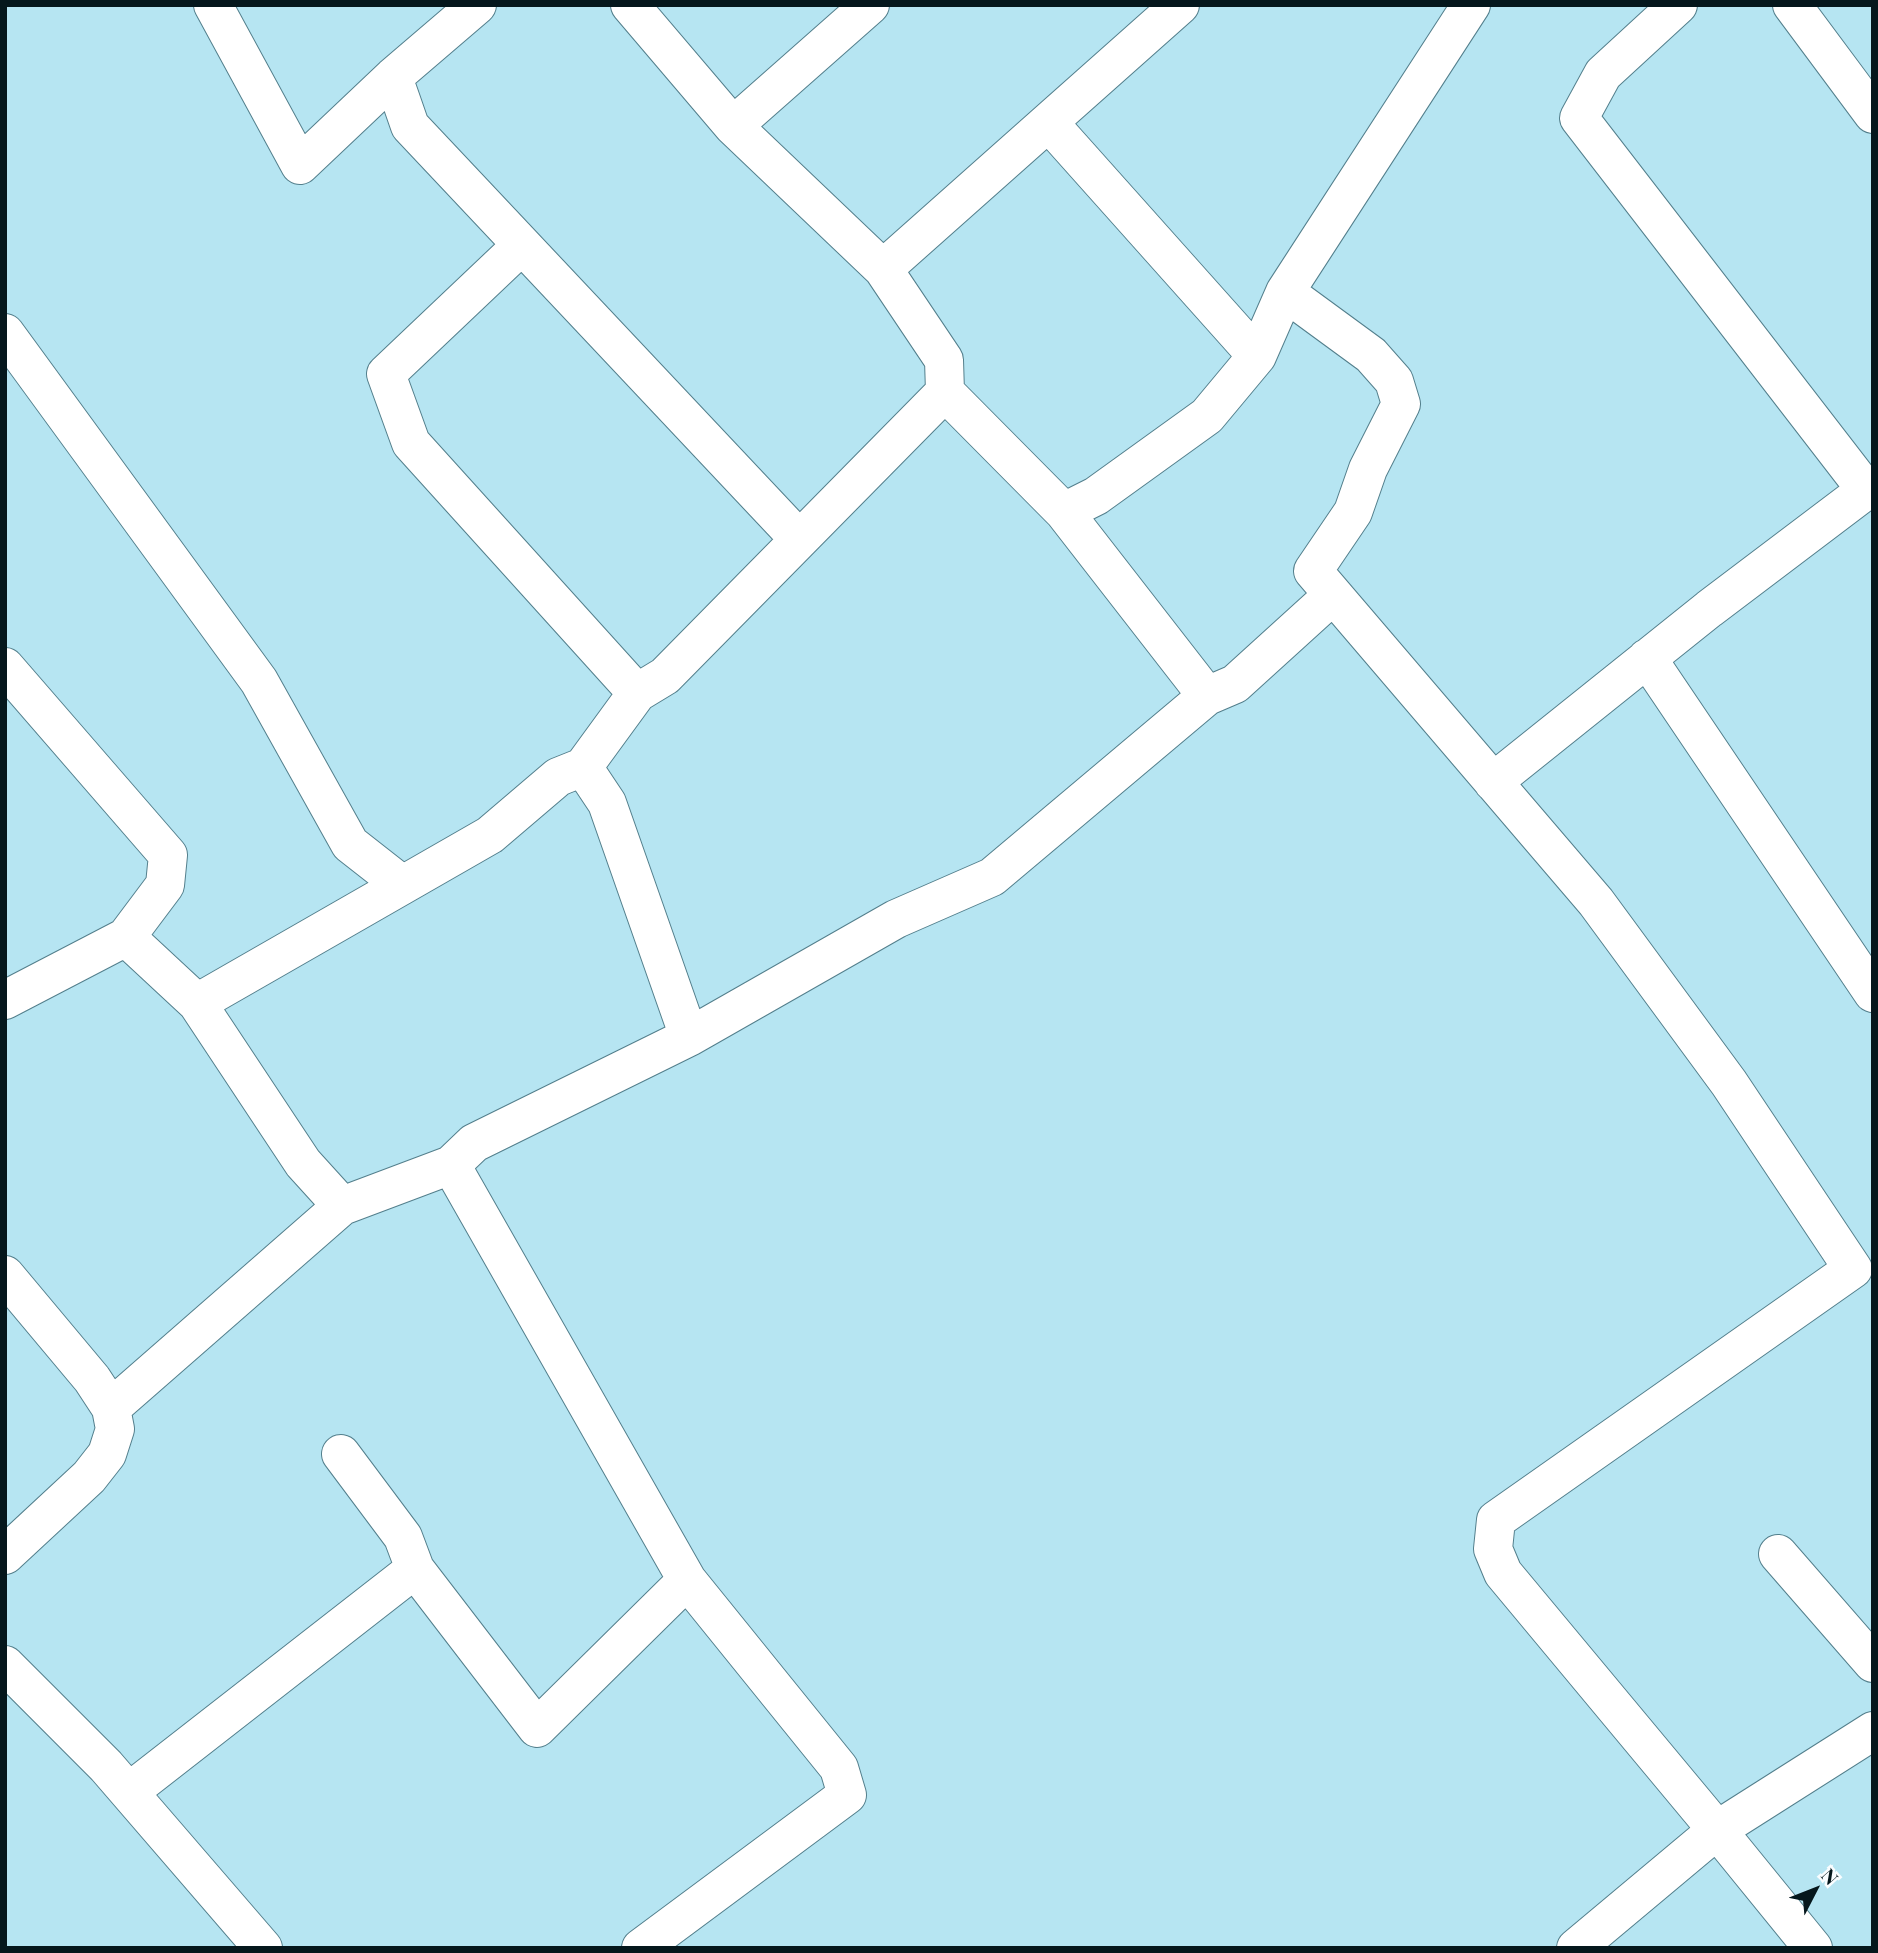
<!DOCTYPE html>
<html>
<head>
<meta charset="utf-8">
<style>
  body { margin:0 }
  #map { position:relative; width:1878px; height:1953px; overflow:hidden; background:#b6e5f2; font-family:"Playfair Display",serif }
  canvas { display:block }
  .frame { position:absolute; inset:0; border:7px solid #05171c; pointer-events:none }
  .north { position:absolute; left:1780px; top:1855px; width:70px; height:70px; -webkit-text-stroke:5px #f9fdff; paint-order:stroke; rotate:48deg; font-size:19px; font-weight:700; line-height:28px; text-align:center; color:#05171c }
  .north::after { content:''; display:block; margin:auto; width:24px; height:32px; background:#05171c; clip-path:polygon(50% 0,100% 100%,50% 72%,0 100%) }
</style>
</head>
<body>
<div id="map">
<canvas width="1878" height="1953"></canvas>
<div class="frame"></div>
<div class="north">N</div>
</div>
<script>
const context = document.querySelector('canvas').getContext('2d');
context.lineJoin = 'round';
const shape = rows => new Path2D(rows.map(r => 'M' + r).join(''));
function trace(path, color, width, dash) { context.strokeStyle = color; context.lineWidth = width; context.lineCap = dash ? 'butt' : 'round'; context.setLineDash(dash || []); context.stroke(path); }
const minor = shape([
  [213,5,300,165,393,77,477,5],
  [630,5,733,126,883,269,944,360,945,392,1064,512,1207,696],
  [1678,5,1603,74,1579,118,1866,490],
  [1792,5,1873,114],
  [393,77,410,126,799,539],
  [1049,123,1257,356],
  [733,126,870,5],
  [522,245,386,374,411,443,637,693],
  [883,269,1180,5],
  [1285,292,1371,355,1394,381,1401,404,1368,469,1353,512,1313,571,1596,902,1729,1083,1853,1269,1496,1520,1493,1549,1503,1573,1717,1830,1576,1948],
  [5,333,259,681,350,844,401,884],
  [1064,512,1096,496,1207,416,1257,356,1285,292,1471,5],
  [1647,658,1873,993],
  [5,667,168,855,165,885,126,937,197,1003,303,1163,342,1206],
  [583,767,607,803,689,1037],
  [1493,782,1709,609,1873,485],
  [5,1000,126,937],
  [197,1003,490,835,558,777,583,767,637,693,665,676,945,392],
  [451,1165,687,1580,839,1768,847,1795,641,1948],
  [5,1275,92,1379,111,1408,115,1429,107,1454,89,1477,5,1555],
  [111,1408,342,1206,451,1165,474,1143,689,1037,896,919,992,877,1207,696,1235,684,1333,595],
  [341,1454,403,1537,415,1569,537,1728,687,1580],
  [1778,1554,1873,1663],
  [5,1665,106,1766,263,1948],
  [129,1792,415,1569],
  [1813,1948,1717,1830,1873,1731]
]);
trace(minor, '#537f8c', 40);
trace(minor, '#fff', 38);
</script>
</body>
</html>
